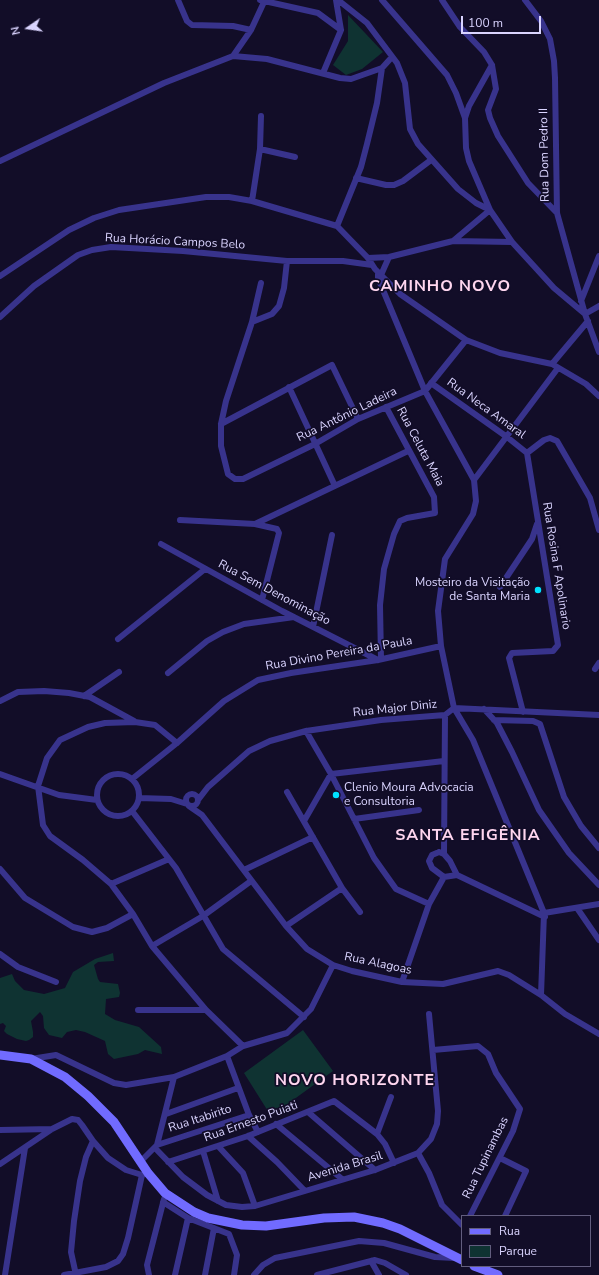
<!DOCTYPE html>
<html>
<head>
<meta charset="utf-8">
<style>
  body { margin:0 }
  #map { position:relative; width:599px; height:1275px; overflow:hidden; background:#120d28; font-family:"Nunito Sans",sans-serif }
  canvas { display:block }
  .legend { position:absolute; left:461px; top:1215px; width:130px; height:52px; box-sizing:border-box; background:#120d28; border:1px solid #625d7e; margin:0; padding:5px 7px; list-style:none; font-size:12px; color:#dad4ff }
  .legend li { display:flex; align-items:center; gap:8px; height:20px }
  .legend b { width:20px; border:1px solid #625d7e }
  .north { position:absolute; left:8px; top:8px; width:40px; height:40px; -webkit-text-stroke:3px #120d28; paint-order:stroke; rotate:257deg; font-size:11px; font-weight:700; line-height:16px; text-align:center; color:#dad4ff }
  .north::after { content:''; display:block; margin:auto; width:14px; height:18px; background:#dad4ff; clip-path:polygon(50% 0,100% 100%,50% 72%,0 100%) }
  .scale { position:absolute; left:461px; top:16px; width:80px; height:18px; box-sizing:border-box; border:2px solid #dad4ff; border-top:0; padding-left:5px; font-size:12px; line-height:14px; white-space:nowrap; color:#dad4ff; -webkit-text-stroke:3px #120d28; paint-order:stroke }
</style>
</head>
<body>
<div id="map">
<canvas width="599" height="1275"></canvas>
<ul class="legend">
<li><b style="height:5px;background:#716bff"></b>Rua</li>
<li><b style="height:11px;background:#0f3332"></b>Parque</li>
</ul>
<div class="north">N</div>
<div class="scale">100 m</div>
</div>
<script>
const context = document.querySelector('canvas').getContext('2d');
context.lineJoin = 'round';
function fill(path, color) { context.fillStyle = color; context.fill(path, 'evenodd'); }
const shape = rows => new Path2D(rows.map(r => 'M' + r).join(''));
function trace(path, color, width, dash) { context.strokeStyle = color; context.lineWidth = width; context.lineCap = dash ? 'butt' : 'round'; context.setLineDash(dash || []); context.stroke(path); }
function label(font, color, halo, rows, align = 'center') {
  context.font = font + ' "Nunito Sans",sans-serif'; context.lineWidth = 3.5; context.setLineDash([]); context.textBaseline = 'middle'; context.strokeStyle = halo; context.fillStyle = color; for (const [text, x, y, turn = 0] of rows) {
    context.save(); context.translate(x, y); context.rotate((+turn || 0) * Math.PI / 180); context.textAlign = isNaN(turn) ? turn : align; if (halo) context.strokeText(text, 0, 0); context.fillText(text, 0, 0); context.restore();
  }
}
fill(shape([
  [348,15,383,52,362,69,346,75,333,65,348,41],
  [113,953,114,961,98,962,94,965,98,979,100,982,118,984,120,993,119,997,106,999,105,1014,115,1020,139,1027,161,1047,162,1054,145,1050,138,1054,114,1059,108,1054,105,1041,85,1032,76,1030,67,1032,62,1038,49,1035,44,1028,43,1016,40,1012,31,1021,33,1032,33,1037,29,1040,26,1041,17,1039,7,1034,4,1031,6,1026,3,1023,0,1024,0,978,12,974,15,981,24,990,44,994,65,988,73,972,95,959],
  [303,1030,333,1071,271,1116,244,1073]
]), '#0f3332');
trace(shape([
  [178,0,187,21,192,25,233,26,251,30],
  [260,0,318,13,341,30],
  [338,0,367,23,397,63,405,83,410,129,418,144,458,189,476,203,490,210],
  [382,0,447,75,456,93,465,118],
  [442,0,460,27,484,52,492,65,496,89,488,110,490,118,498,136,528,183,557,213],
  [525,0,541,21,550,39,554,61,555,78,557,213,585,314,599,352],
  [233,56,267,59,340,78,351,79,382,68,392,57],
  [492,65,469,106,465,118,466,148,469,161,490,210,512,242,554,288,585,314],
  [323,73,341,30,336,0],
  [260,149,295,157],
  [0,161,164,83,233,56,251,30,264,2],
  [356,178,386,185,394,185,403,181,431,160],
  [252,201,260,149,261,116],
  [337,226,361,167,367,144,377,103,382,68],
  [453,241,512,242],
  [368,258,389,257,453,241,490,210],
  [287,261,284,288,279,306,272,314,252,322,226,401,221,424,221,446,228,474,235,479,243,479,315,444,358,419,425,391,466,340],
  [378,272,378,278,425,391,474,480,476,501,473,514,445,559,438,611,441,646,454,708,473,740,544,913,541,995],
  [381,275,389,257],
  [0,276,69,230,94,218,119,210,206,197,229,197,252,201,337,226,368,258,375,269,400,294,466,340,500,353,552,364,586,384,599,396],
  [581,301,599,256],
  [585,314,599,306],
  [0,317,34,286,78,255,92,250,111,247,183,251,287,261,343,261,372,265],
  [252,322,261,283],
  [552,364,588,321],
  [431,383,507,437,527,453],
  [289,387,335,486],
  [221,424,332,365,358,419],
  [527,453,544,440,550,438,557,441,590,498,599,530],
  [474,480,558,368],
  [180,520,255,524,408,451],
  [255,524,277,529,279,533,262,600],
  [161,544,282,611,378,660],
  [500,587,532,539,537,524],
  [313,627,332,535],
  [118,639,205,569],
  [381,659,380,605,384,569,394,534,400,521,407,518,435,513,434,497,386,407],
  [595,669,599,663],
  [168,673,207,641,223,632,244,624,294,617],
  [84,696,119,672],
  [0,701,18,692,44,691,69,693,90,697,134,721],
  [484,709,497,723,512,752,539,810,569,853,599,885],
  [523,712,509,658,512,653,553,651,558,645,527,453],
  [494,720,533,721,540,724,564,797,581,826,599,848],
  [306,731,331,774,374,858,396,889,429,904],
  [177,743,155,725,135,722,105,723,88,727,60,740,47,758,38,786,43,825,50,836,83,860,111,884,133,914,152,946,206,1010,243,1046],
  [0,774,59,795,97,800],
  '97 795a21 21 0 1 1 42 0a21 21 0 1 1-42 0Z',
  [132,779,177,743,224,701,258,680,291,673,378,660,441,646],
  [287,792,342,888,360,912],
  '186 800a6 6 0 1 1 12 0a6 6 0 1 1-12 0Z',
  [139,798,171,799,187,804],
  [198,800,208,787,249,751,270,741,306,731,381,720,445,715,454,708,599,715],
  [189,806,202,815,286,926,307,949,333,965,352,971,402,982,443,984,498,971,509,975,541,995,565,1014,599,1034],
  [132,811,176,868,223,949,304,1017],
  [354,819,419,810],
  [304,821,331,774,444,761],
  [439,852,444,854,450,861,457,875,444,877,432,868,429,861,432,855,439,852],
  [444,854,445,715],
  [0,869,25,898,73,927,92,932,107,928,133,914],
  [244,870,313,837],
  [457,875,545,917],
  [111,884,169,859],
  [577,908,599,940],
  [544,913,599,904],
  [286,926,342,888],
  [152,946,203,916,251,881],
  [0,954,18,967,56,982],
  [402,982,429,904,444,877],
  [138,1010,206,1010],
  [433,1050,478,1046,488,1054,496,1073,520,1109,513,1131,470,1216],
  [227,1056,249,1115,258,1132],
  [31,1059,56,1055,114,1083,126,1085,174,1077,227,1056,243,1046,287,1033,311,1009,333,965],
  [308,1112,375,1170],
  [166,1114,238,1088],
  [276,1124,342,1179],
  [0,1130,52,1129],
  [377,1134,391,1097],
  [248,1136,277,1162,304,1190],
  [157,1145,249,1115],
  [218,1146,243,1173,255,1206],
  [155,1148,183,1177,207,1195,226,1205,242,1207,255,1206,375,1170,418,1153,431,1139,437,1124,438,1111,429,1014],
  [203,1151,218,1201],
  [418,1153,429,1173,442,1205,462,1225],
  [500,1158,526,1171,505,1216],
  [140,1162,157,1145,174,1077],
  [168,1162,248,1136,334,1101,377,1134,385,1144,394,1163],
  [0,1164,52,1129,72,1119,78,1120,82,1125,93,1141,108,1158,126,1170,142,1175],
  [163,1202,188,1218,229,1234,237,1255,234,1275],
  [371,1261,379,1275],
  [5,1275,25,1148],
  [64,1275,106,1267,118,1261,123,1254,128,1238,142,1175,145,1174],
  [76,1275,71,1252,74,1221,80,1181,86,1157,93,1141],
  [149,1275,147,1265,164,1199],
  [175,1275,188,1218],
  [205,1275,214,1228],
  [254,1275,263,1265,275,1258,359,1241,384,1243,435,1257,455,1258],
  [317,1275,375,1260,385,1263,406,1275]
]), '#38338c', 6);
trace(shape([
  [0,1055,31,1059,65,1077,88,1096,114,1122,148,1173,165,1193,194,1212,208,1218,242,1225,266,1226,324,1218,354,1217,383,1223,400,1229,462,1260],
  [474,1266,498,1275]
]), '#716bff', 9);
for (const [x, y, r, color] of [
  [538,590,4,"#00e1ff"],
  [336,795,4,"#00e1ff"]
]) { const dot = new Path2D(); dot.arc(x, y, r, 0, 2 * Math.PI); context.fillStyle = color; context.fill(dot); trace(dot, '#120d28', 1.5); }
label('12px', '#dad4ff', '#120d28', [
  ["Rua Dom Pedro II",545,155,-91],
  ["Rua Horácio Campos Belo",175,242,3],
  ["Rua Neca Amaral",486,409,36],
  ["Rua Antônio Ladeira",347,415,-26],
  ["Rua Celuta Maia",420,447,62],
  ["Rua Rosina F Apolinario",556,566,81],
  ["Rua Sem Denominação",274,593,28],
  ["Rua Divino Pereira da Paula",339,654,-10],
  ["Rua Major Diniz",395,709,-6],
  ["Rua Alagoas",378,964,12],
  ["Rua Itabirito",200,1119,-18],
  ["Rua Ernesto Puiati",251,1122,-20],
  ["Rua Tupinambas",486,1158,-64],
  ["Avenida Brasil",345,1167,-17]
]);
label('12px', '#dad4ff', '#120d28', [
  ["Mosteiro da Visitação",530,583],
  ["de Santa Maria",530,597],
  ["Clenio Moura Advocacia",344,788,"left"],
  ["e Consultoria",344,802,"left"]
], 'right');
context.letterSpacing = '1px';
label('bold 16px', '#ffd6ef', '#120d28', [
  ["CAMINHO NOVO",440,287],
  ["SANTA EFIGÊNIA",468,836],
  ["NOVO HORIZONTE",355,1081]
]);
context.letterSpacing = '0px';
</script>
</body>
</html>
